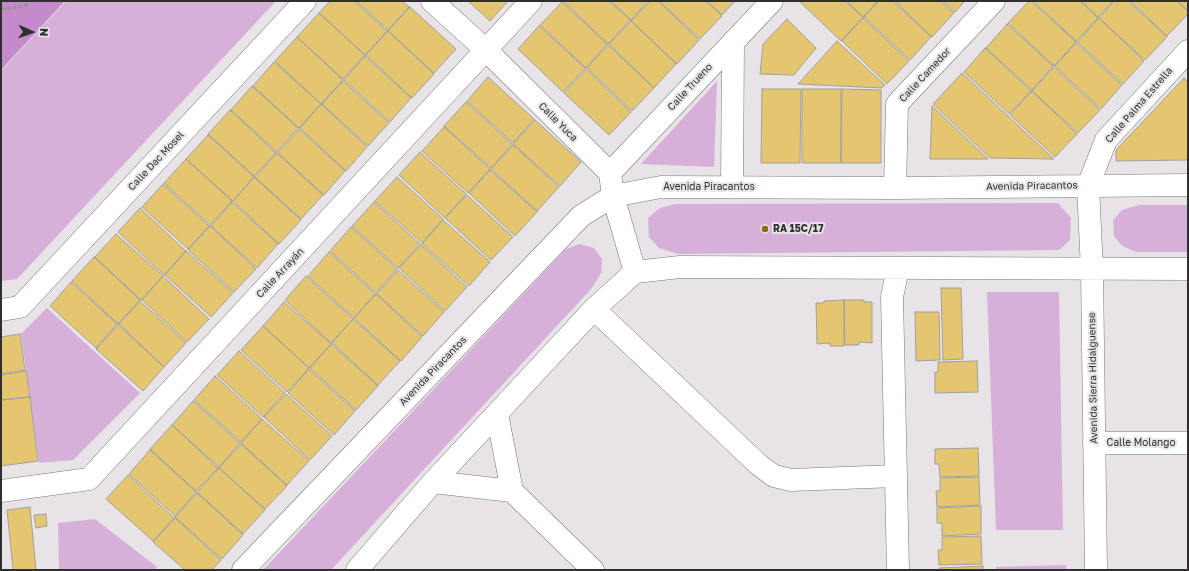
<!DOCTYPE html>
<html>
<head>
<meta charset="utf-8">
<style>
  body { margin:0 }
  #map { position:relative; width:1189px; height:571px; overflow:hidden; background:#e7e3e7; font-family:"Golos Text",sans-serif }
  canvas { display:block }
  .frame { position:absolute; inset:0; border:2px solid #302f30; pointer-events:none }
  .north { position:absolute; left:12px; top:12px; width:40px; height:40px; -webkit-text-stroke:3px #e7e3e7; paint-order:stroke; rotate:92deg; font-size:11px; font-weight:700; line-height:16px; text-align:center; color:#302f30 }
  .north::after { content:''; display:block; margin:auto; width:14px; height:18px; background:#302f30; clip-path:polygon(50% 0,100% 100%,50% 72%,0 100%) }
</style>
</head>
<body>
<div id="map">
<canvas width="1189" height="571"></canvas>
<div class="frame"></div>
<div class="north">N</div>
</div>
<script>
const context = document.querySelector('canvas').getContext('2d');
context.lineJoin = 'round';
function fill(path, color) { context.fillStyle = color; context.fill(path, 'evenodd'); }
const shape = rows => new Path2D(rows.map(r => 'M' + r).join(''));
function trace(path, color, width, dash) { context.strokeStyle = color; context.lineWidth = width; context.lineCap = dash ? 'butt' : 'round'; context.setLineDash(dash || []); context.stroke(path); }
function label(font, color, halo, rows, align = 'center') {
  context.font = font + ' "Golos Text",sans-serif'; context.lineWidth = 4; context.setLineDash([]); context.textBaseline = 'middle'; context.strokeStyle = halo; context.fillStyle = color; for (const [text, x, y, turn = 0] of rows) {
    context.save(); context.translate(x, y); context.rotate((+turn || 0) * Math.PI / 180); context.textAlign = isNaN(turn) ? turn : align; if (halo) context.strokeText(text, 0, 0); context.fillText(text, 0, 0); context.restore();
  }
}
fill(shape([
  [66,1,276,1,17,279,1,281,1,71],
  [717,81,714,167,641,164],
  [1041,203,1058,203,1071,218,1070,240,1059,250,678,254,659,248,649,237,648,218,660,208,675,204],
  [1139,205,1188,205,1188,252,1136,252,1122,246,1114,236,1113,220,1122,210],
  [579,244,594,248,602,259,601,273,592,288,331,570,263,570,566,249],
  [987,292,1059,292,1063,530,996,530],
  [47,308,140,393,73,460,39,463,21,334],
  [95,519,157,567,154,570,59,570,58,523],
  [1066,565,1066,570,996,570,996,567]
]), '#d6b0d9');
fill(shape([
  [1,1,65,1,1,70]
]), '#c48aca');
const building = shape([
  [330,1,354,1,387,31,365,55,319,13,330,1],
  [356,1,403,1,409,7,388,30,356,1],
  [468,1,508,1,490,21,468,1],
  [563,1,609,1,630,20,608,44,563,1],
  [611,1,648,1,631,20,611,1],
  [650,1,658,1,699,40,677,64,631,21,650,1],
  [659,1,706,1,722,16,700,39,659,1],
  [707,1,735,1,722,15,707,1],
  [799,1,845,1,863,17,841,41,799,1],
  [847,1,878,1,863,17,847,1],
  [879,1,893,1,931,37,910,60,864,17,879,1],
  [895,1,941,1,954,13,932,37,895,1],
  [943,1,965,1,955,12,943,1],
  [1029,1,1031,1,1076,42,1054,66,1008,23,1029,1],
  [1033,1,1080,1,1098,18,1076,41,1033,1],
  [1081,1,1113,1,1098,17,1081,1],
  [1114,1,1128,1,1167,37,1145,60,1099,18,1114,1],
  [1130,1,1177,1,1188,11,1188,14,1167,36,1130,1],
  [1177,1,1188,1,1188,11,1177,1],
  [562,2,607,44,586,68,540,25,562,2],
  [410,7,456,49,434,73,388,31,410,7],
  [319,13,365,55,343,79,297,37,319,13],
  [863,18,909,61,887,84,842,41,863,18],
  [1099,18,1144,61,1123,84,1077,42,1099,18],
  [787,19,816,48,794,75,760,74,763,44,787,19],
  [631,21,676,64,654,88,609,44,631,21],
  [1007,24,1053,66,1032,90,986,48,1007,24],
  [539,26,585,68,563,92,518,49,539,26],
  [388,31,434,74,412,98,366,55,388,31],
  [297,37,343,80,321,104,275,61,297,37],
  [837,41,885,85,882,88,798,84,837,41],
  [1076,43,1122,85,1101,109,1055,66,1076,43],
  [608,45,654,88,632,111,587,68,608,45],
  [985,48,1031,91,1009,114,964,72,985,48],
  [365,56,411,98,390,122,344,80,365,56],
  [274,62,321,104,299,128,253,86,274,62],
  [1054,67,1100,110,1078,133,1032,91,1054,67],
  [586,69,631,112,609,135,564,93,586,69],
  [962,73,1054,159,990,158,933,104,962,73],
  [488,77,534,119,513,143,467,101,488,77],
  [1184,78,1188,82,1188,160,1116,161,1116,150,1184,78],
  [343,81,389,123,368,146,322,104,343,81],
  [252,86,298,128,277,152,231,110,252,86],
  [762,89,801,89,800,163,761,163,762,89],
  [802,89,841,89,841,163,802,163,802,89],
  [842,89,881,90,881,163,841,163,842,89],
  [1032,91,1077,134,1055,157,1010,115,1032,91],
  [466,102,512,144,491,168,444,126,466,102],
  [321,104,367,147,346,171,300,128,321,104],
  [932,106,988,159,930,159,932,106],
  [230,110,276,153,254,176,208,134,230,110],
  [535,120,581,162,560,186,513,144,535,120],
  [444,127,490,169,468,193,422,151,444,127],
  [299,129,345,171,324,195,278,153,299,129],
  [208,135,254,177,233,201,186,159,208,135],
  [513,145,559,187,537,211,491,169,513,145],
  [420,152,466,194,445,218,399,175,420,152],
  [277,153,323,195,301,219,255,177,277,153],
  [186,159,232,201,210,225,164,183,186,159],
  [490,170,537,212,515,236,469,193,490,170],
  [254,177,301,220,279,244,233,201,254,177],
  [397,177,443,219,422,243,375,201,397,177],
  [163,184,209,226,188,249,142,207,163,184],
  [467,195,513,237,491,260,445,218,467,195],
  [232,202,278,244,257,268,211,226,232,202],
  [374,202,420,244,398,268,352,226,374,202],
  [140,208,186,251,164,275,118,232,140,208],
  [443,220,490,262,469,286,422,244,443,220],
  [210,226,256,269,234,292,188,250,210,226],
  [351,227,397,269,376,293,330,251,351,227],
  [116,234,163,276,141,300,95,257,116,234],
  [421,245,467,287,445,311,399,268,421,245],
  [186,251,233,293,211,317,165,275,186,251],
  [329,252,375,294,354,318,308,276,329,252],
  [94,257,140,300,118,324,72,281,94,257],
  [398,270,444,312,423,336,377,294,398,270],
  [163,276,209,319,187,342,142,300,163,276],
  [306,276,353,319,331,343,285,300,306,276],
  [71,282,117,324,96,348,50,306,71,282],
  [941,288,961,288,963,359,943,360,941,288],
  [376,294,422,337,401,361,354,318,376,294],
  [844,300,864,300,864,302,872,302,872,343,859,342,859,345,845,345,844,300],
  [844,300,844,346,830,346,830,343,817,344,816,303,824,303,824,301,844,300],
  [140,301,186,343,164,367,119,324,140,301],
  [284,302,331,344,309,368,263,326,284,302],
  [915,312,939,312,940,360,916,361,915,312],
  [353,319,400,361,378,385,332,343,353,319],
  [118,325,164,367,143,391,96,349,118,325],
  [263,326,309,368,287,392,241,350,263,326],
  [20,334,25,370,1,374,1,337,20,334],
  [331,344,378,386,356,410,310,368,331,344],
  [239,351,285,393,263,417,217,375,239,351],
  [977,361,978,392,935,393,935,372,938,372,938,362,977,361],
  [309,369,355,411,334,435,288,393,309,369],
  [26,371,30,397,1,400,1,375,26,371],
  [215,376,262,419,241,442,194,400,215,376],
  [286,394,332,436,310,460,264,417,286,394],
  [30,397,38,461,1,466,1,400,30,397],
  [193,401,240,443,219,467,172,425,193,401],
  [262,419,309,461,287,485,241,443,262,419],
  [172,425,218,468,196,491,150,449,172,425],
  [241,444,287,486,265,509,219,468,241,444],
  [978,448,979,476,940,477,939,464,935,464,935,449,978,448],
  [150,450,196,492,175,516,129,474,150,450],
  [219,468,265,510,243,534,197,492,219,468],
  [128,475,174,518,153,541,106,499,128,475],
  [979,477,980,505,937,507,936,491,940,491,940,478,979,477],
  [197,493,243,535,222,559,175,517,197,493],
  [981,506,981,534,942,536,942,523,937,523,937,508,981,506],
  [30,507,36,570,13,570,7,510,30,507],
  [46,514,47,526,36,528,34,515,46,514],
  [175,518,221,560,212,570,185,570,153,542,175,518],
  [981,536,982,564,939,565,938,550,942,550,942,537,981,536],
  [983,566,983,570,940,570,939,568,983,566]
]);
fill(building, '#e4c670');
trace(building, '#a2a09c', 1);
const minor = shape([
  [432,1,486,50,610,173,613,196,635,272],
  [610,173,772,1],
  [732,187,733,42],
  [895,188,897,104,994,1],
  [898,268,892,297,898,570],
  [594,309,759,465,774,476,791,480,896,476],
  [1,310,20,307,305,1],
  [497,414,512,491,593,570],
  [1094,443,1188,443],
  [433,482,512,491],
  [1,491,89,479,531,1],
  [243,570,581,216,613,196,661,187,895,188,1188,185],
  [357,570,433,482,594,309,635,272,680,267,1188,269],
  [1096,570,1092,270,1088,186,1106,140,1188,51]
]);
trace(minor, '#7a767a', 23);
trace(shape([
  [1,9,26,6,25,1]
]), '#949194', 2.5, [4, 2]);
trace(minor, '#fff', 22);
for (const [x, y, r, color] of [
  [765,229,4,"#886d0b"]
]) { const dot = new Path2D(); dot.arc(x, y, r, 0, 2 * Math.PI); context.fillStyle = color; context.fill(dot); trace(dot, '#e7e3e7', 1.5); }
label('10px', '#302f30', '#e7e3e7', [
  ["Calle Camedor",925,75,-47],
  ["Calle Trueno",690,87,-47],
  ["Calle Palma Estrella",1139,105,-49],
  ["Calle Yuca",558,122,45],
  ["Calle Dac Mosel",156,161,-47],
  ["Avenida Piracantos",1032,186,-1],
  ["Avenida Piracantos",709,187],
  ["Calle Arrayán",280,273,-47],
  ["Avenida Piracantos",433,371,-46],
  ["Avenida Sierra Hidalguense",1093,378,-91],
  ["Calle Molango",1141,443]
]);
label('bold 10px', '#302f30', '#e7e3e7', [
  ["RA 15C/17",773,229]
], 'left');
</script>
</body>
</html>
